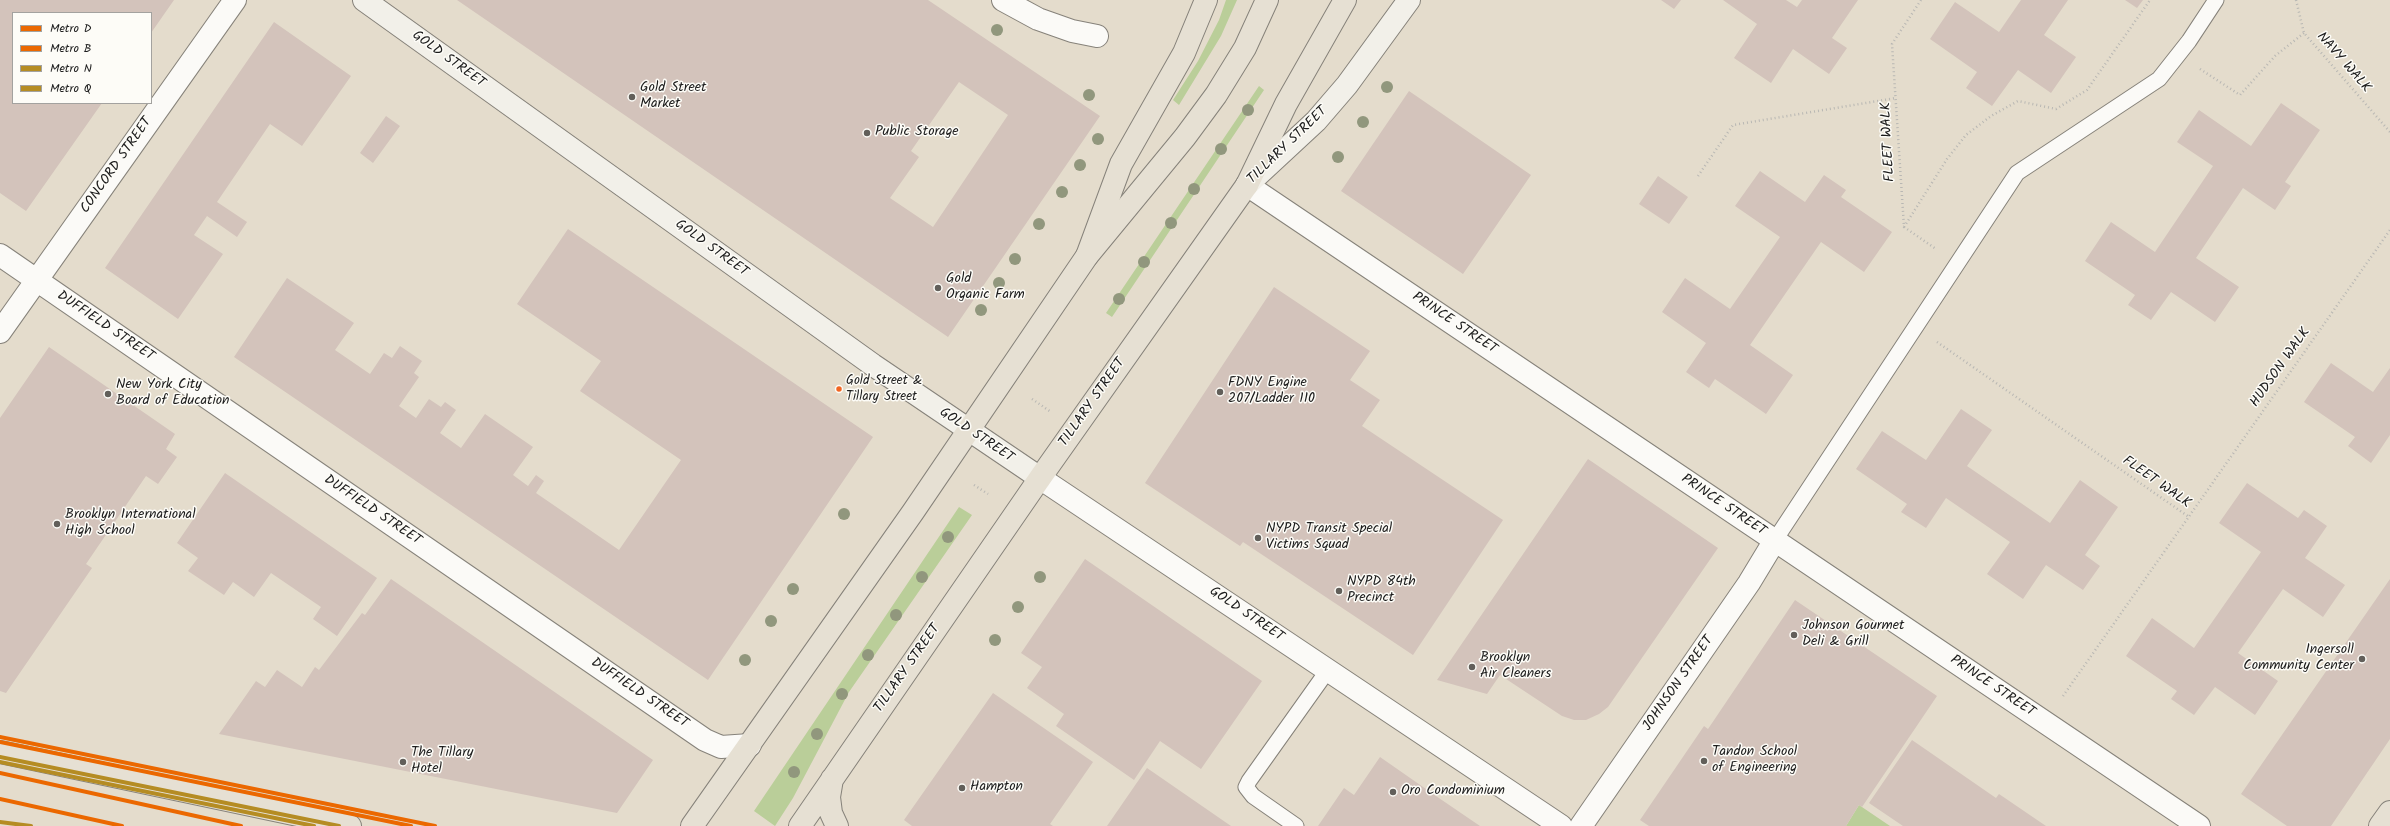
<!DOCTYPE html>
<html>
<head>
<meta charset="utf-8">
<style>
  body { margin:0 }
  #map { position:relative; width:2390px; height:826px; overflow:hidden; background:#e4dccc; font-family:Kalam,sans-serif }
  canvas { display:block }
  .legend { position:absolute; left:12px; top:12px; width:140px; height:92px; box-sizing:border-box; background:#fdfcf7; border:1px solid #a3a29f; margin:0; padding:5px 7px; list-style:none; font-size:12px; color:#1c1c1c }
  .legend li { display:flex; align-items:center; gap:8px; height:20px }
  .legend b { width:20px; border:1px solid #a3a29f }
</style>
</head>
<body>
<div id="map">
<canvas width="2390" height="826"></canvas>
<ul class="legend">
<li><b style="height:5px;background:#eb6800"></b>Metro D</li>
<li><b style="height:5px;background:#eb6800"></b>Metro B</li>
<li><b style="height:5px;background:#b58c23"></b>Metro N</li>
<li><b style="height:5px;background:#b58c23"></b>Metro Q</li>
</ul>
</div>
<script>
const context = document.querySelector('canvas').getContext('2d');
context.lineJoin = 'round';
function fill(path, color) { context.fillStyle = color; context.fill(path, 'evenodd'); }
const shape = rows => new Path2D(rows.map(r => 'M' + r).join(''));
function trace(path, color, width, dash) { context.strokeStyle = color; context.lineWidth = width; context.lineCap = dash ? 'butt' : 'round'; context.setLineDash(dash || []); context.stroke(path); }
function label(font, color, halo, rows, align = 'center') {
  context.font = font + ' Kalam,sans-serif'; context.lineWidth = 3; context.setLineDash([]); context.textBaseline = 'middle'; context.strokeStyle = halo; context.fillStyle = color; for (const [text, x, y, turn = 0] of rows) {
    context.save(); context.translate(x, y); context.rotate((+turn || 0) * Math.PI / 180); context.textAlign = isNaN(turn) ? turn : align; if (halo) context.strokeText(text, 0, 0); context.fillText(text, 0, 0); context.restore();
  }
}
fill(shape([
  [1226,0,1237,0,1221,36,1179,105,1173,100,1198,61,1219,20],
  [1259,86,1264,90,1112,317,1106,313],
  [959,507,972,515,849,692,793,798,775,826,754,811],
  [1859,805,1890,826,1846,826]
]), '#bace99');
fill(shape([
  [0,0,174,0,151,33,151,13,13,13,13,103,102,103,26,211,0,193],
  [457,0,928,0,1100,116,948,337],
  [959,82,1008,115,933,227,890,198,919,157,911,151],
  [1661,0,1681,0,1674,9],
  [1723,0,1786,0,1797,7,1802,0,1858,0,1832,38,1847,48,1829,74,1793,49,1771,83,1734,58,1757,24],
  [2021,0,2068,0,2044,35,2076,57,2051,93,2018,70,1992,106,1966,88,1977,72,1930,39,1955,2,1999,32],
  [2125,0,2143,0,2137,8],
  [274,22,351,76,302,146,270,124,217,202,247,222,237,237,207,216,194,235,223,254,178,319,105,268],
  [1409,91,1531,175,1463,274,1341,191],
  [2281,103,2320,130,2285,182,2291,186,2275,210,2243,188,2196,258,2239,287,2215,322,2171,292,2151,320,2128,305,2135,295,2085,261,2111,222,2155,252,2213,166,2177,142,2199,110,2251,146],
  [386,116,400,126,373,163,360,153],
  [1760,171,1805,202,1824,175,1846,190,1841,197,1892,232,1864,272,1821,242,1750,345,1793,375,1766,414,1715,379,1709,388,1686,372,1706,343,1662,312,1685,278,1730,309,1780,237,1735,206],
  [1658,176,1688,197,1669,224,1639,204],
  [568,229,873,437,708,680,234,357,287,278,354,323,335,350,370,374,384,353,392,358,400,346,422,361,414,373,419,377,399,406,416,418,429,399,441,407,445,402,456,410,440,433,461,448,485,414,533,447,513,475,528,486,536,475,544,481,536,493,619,550,681,460,580,391,601,361,517,304],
  [1274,287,1370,351,1350,380,1380,400,1362,426,1503,520,1413,655,1243,542,1240,546,1145,483],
  [49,347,175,434,166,449,177,457,158,484,146,476,86,564,92,568,6,693,0,691,0,418],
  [2331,363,2373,392,2390,368,2390,435,2371,463,2348,446,2355,437,2304,402],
  [1961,409,1992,430,1967,466,2050,523,2080,480,2118,507,2085,555,2100,566,2083,590,2046,565,2023,599,1987,574,2010,542,1946,498,1926,528,1901,512,1907,504,1856,469,1882,431,1926,460],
  [1588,459,1718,548,1608,707,1599,714,1586,720,1574,720,1562,716,1500,675,1487,694,1437,680],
  [225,473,377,578,337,636,313,619,321,607,271,573,254,597,233,582,224,595,188,571,198,558,177,543],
  [2247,483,2298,518,2304,510,2327,526,2305,558,2345,585,2323,617,2283,589,2238,653,2278,681,2255,715,2215,687,2194,715,2171,699,2177,691,2126,656,2152,618,2194,648,2261,552,2219,523],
  [1085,559,1262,681,1201,769,1160,741,1134,780,1056,726,1064,714,1027,688,1042,667,1021,653],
  [391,579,653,760,617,813,219,734,256,681,265,687,277,670,302,687,315,667,319,670,362,613,365,615],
  [2390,579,2390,739,2331,826,2287,826,2241,794],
  [1795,600,1937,696,1862,807,1859,805,1846,826,1649,826,1640,820,1704,726,1708,729],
  [993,693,1093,762,1050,824,1053,826,912,826,904,820],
  [1912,740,1996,798,1999,794,2046,826,1903,826,1869,803],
  [1380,757,1436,796,1480,826,1318,826,1344,788,1354,795],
  [1147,768,1231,826,1107,826]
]), '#d3c3bb');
const service = shape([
  [1775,540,2017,173,2159,79,2189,41,2216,0],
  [1296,826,1253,796,1246,787,1249,781,1328,670]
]);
const minor = shape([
  [1003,0,1038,19,1072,31,1097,36],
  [1247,185,2199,826],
  [0,255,705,740,721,747,750,745],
  [0,332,235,0],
  [1040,478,1561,826],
  [1581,826,1749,583,1775,540]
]);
const secondary = shape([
  [364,0,873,365,1040,478],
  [1247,185,1316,121,1347,85,1409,0]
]);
const primary = shape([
  [0,752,350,826],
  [2380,826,2390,812]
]);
const trunk = shape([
  [832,779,829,797,831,813,837,826],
  [692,826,913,512,1087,256,1185,137,1216,95,1245,48,1267,0],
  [800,826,1040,478,1247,185]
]);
const motorway = shape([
  [1247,185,1286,104,1345,0],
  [1087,256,1121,164,1184,53,1206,0]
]);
trace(service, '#86827a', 17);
trace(minor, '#86827a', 24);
trace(secondary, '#86827a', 24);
trace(primary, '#86827a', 24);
trace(trunk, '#86827a', 24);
trace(motorway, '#86827a', 24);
trace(shape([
  [1921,0,1892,44,1904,227,1936,249],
  [2296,0,2304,33,2390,132],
  [2200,69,2240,95,2275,56,2304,33],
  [1698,176,1733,125,1896,98],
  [1904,227,1947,159,1966,135,1991,116,2018,101,2056,109,2087,90,2150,0],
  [1937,342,2189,517],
  [1032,399,1051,412],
  [974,485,988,494],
  [2063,696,2390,230]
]), '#b8b7b3', 2.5, [1, 3]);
trace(service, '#fbfaf7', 15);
trace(minor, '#fbfaf7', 22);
trace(secondary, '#f2f0e9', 22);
trace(primary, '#e6e0d3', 22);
trace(trunk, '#e6e0d3', 22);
trace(motorway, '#e6e0d3', 22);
trace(shape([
  [0,737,435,826],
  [0,773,241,826]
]), '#eb6800', 4);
trace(shape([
  [0,742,411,826],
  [0,799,122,826]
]), '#eb6800', 4);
trace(shape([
  [0,757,339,826],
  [0,822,31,826]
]), '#b58c23', 4);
trace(shape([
  [0,762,314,826]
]), '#b58c23', 4);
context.fillStyle = '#91977d';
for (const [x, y] of [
  [997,30],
  [1387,87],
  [1089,95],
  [1248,110],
  [1363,122],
  [1098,139],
  [1221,149],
  [1338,157],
  [1080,165],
  [1194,189],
  [1062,192],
  [1171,223],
  [1039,224],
  [1015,259],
  [1144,262],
  [999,283],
  [1119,299],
  [981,310],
  [844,514],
  [948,537],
  [922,577],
  [1040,577],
  [793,589],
  [1018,607],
  [896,615],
  [771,621],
  [995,640],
  [868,655],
  [745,660],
  [842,694],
  [817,734],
  [794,772]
]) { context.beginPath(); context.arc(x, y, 6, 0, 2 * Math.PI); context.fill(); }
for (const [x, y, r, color] of [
  [632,97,4,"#625f5a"],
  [867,133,4,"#625f5a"],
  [938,288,4,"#625f5a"],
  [839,389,3.5,"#f26522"],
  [1220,392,4,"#625f5a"],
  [108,394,4,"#625f5a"],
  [57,524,4,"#625f5a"],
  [1258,538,4,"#625f5a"],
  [1339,591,4,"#625f5a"],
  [1794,635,4,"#625f5a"],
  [2362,659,4,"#625f5a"],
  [1472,667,4,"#625f5a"],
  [1704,761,4,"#625f5a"],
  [403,762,4,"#625f5a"],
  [962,788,4,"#625f5a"],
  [1393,792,4,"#625f5a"]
]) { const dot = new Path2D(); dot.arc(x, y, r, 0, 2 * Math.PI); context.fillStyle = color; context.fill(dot); trace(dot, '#fdfcf7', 1.5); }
label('13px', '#1c1c1c', '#fdfcf7', [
  ["Gold Street &",846,382],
  ["Tillary Street",846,398]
], 'left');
label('14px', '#1c1c1c', '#fdfcf7', [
  ["GOLD STREET",448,60,36],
  ["NAVY WALK",2343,63,49],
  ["FLEET WALK",1889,142,-93],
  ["TILLARY STREET",1288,146,-44],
  ["CONCORD STREET",117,166,-55],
  ["GOLD STREET",711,249,36],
  ["PRINCE STREET",1454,324,34],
  ["DUFFIELD STREET",105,327,34],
  ["HUDSON WALK",2281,368,-55],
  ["TILLARY STREET",1093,403,-55],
  ["GOLD STREET",976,436,34],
  ["FLEET WALK",2156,483,35],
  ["PRINCE STREET",1723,506,34],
  ["DUFFIELD STREET",372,511,34],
  ["GOLD STREET",1246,615,34],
  ["TILLARY STREET",908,669,-55],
  ["JOHNSON STREET",1679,684,-55],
  ["PRINCE STREET",1992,687,34],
  ["DUFFIELD STREET",639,694,34]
]);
label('14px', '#1c1c1c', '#fdfcf7', [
  ["Gold Street",640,89],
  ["Market",640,105],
  ["Public Storage",875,133],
  ["Gold",946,280],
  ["Organic Farm",946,296],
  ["FDNY Engine",1228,384],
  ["207/Ladder 110",1228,400],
  ["New York City",116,386],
  ["Board of Education",116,402],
  ["Brooklyn International",65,516],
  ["High School",65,532],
  ["NYPD Transit Special",1266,530],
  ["Victims Squad",1266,546],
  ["NYPD 84th",1347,583],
  ["Precinct",1347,599],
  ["Johnson Gourmet",1802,627],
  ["Deli & Grill",1802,643],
  ["Ingersoll",2354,651,"right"],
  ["Community Center",2354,667,"right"],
  ["Brooklyn",1480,659],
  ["Air Cleaners",1480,675],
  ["Tandon School",1712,753],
  ["of Engineering",1712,769],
  ["The Tillary",411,754],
  ["Hotel",411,770],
  ["Hampton",970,788],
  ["Oro Condominium",1401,792]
], 'left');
</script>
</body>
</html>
